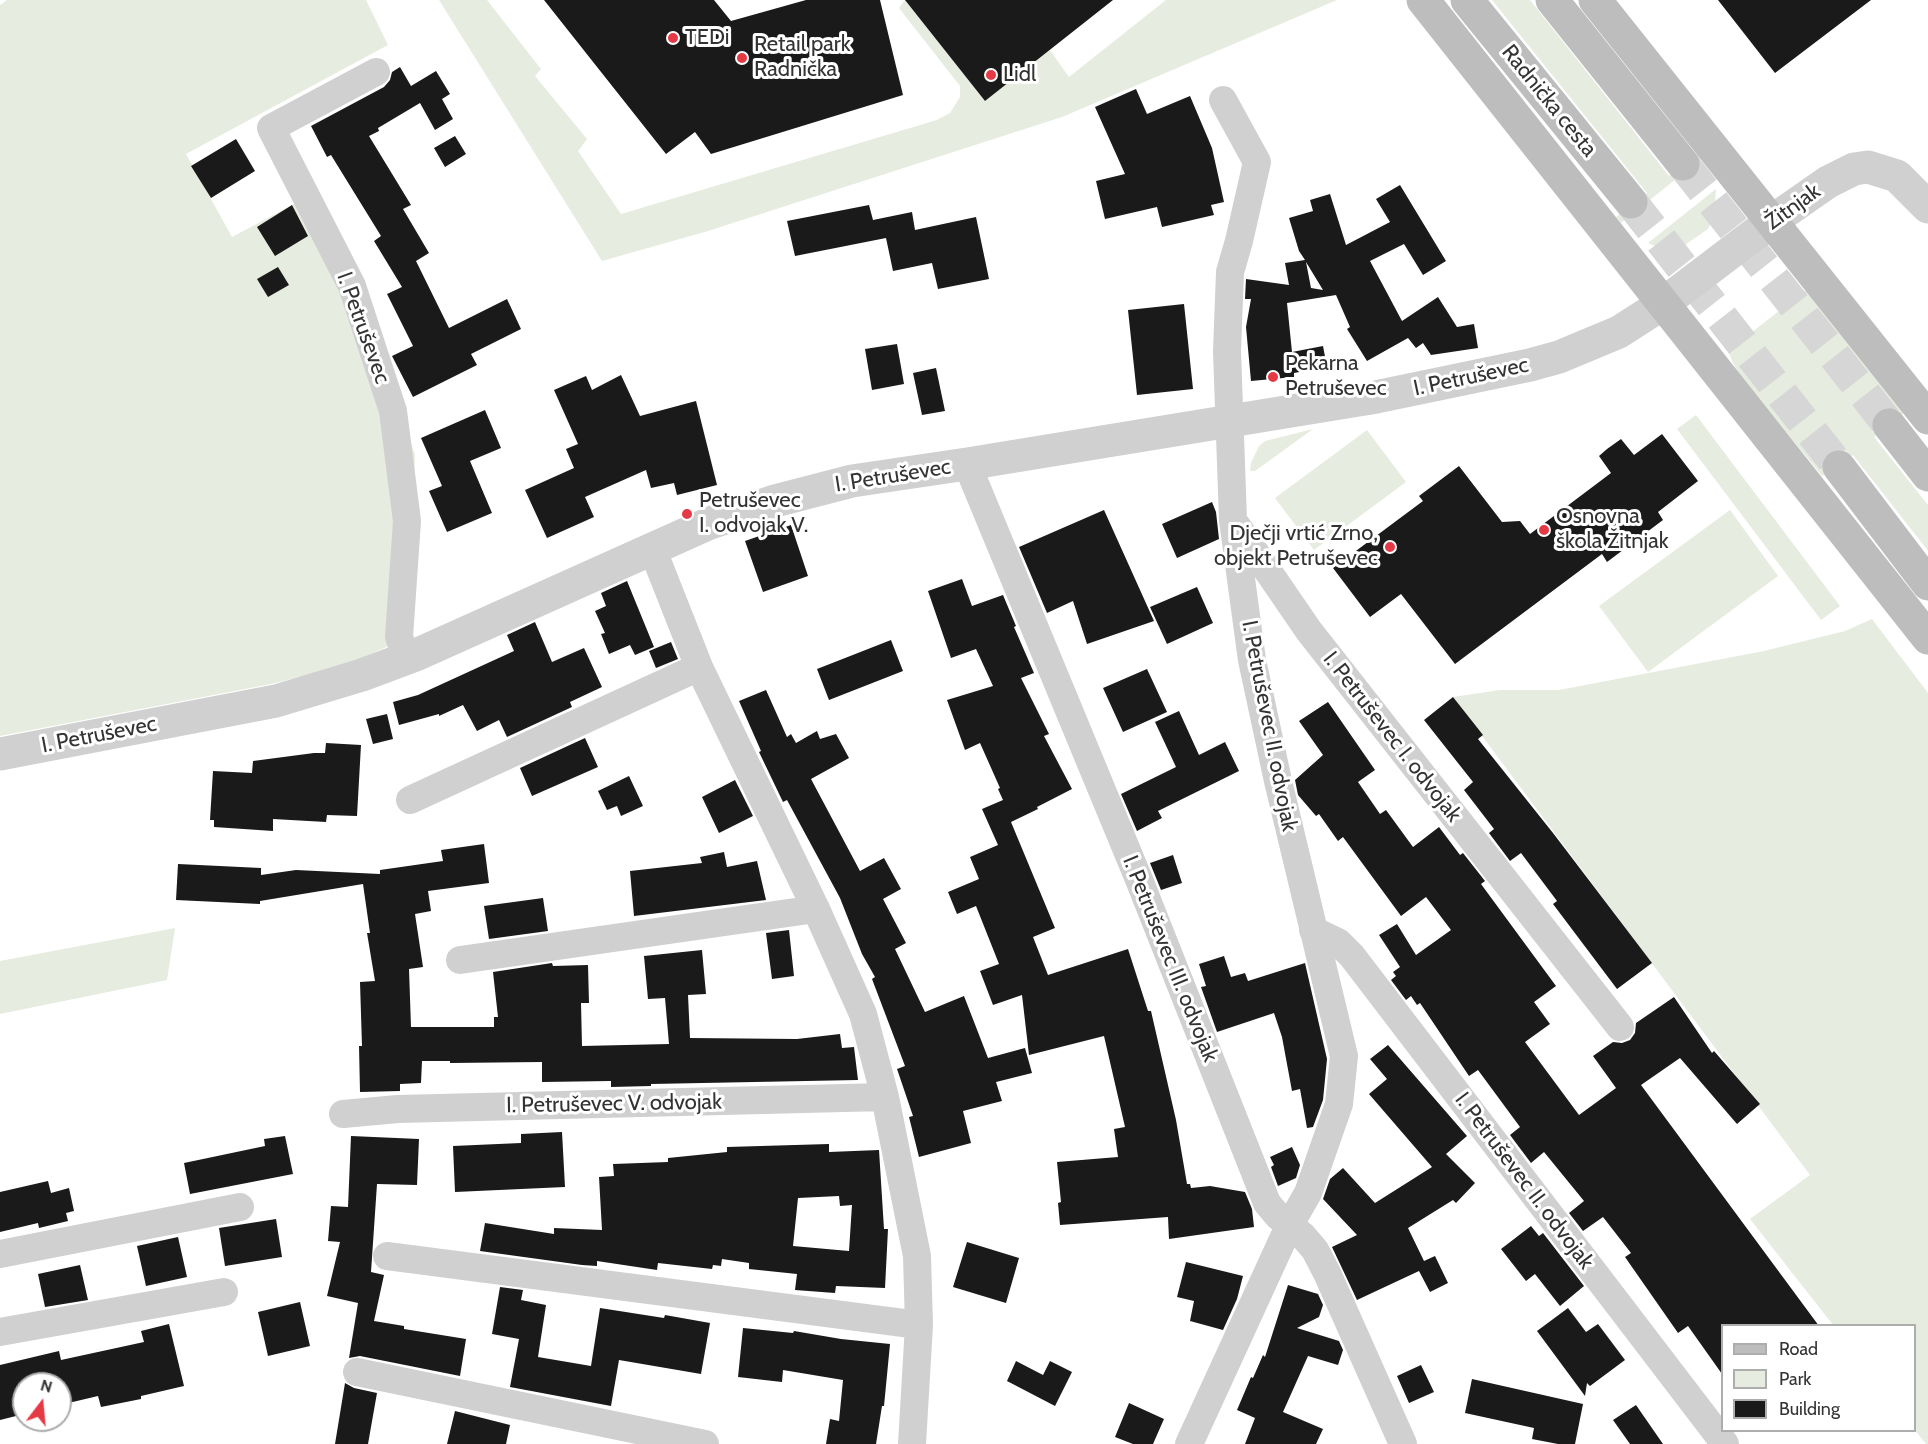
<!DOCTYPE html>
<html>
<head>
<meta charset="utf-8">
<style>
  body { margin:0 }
  #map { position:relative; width:1928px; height:1444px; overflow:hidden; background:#fff; font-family:Cabin,sans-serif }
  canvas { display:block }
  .legend { position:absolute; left:1721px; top:1324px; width:195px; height:108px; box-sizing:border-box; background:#fff; border:2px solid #adadad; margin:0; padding:8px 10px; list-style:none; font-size:18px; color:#333 }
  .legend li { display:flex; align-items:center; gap:12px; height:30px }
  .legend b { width:30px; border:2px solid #adadad }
  .north { position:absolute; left:12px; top:1372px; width:60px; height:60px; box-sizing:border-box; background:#fff; border:2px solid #adadad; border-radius:50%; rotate:16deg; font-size:16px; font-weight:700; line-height:24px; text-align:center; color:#333 }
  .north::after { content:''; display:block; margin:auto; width:21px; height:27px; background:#e63946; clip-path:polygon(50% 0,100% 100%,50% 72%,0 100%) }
</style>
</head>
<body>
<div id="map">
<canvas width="1928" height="1444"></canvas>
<ul class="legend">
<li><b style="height:8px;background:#bdbdbd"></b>Road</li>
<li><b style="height:16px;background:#e6ecdf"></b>Park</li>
<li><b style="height:16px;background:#1a1a1a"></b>Building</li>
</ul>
<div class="north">N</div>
</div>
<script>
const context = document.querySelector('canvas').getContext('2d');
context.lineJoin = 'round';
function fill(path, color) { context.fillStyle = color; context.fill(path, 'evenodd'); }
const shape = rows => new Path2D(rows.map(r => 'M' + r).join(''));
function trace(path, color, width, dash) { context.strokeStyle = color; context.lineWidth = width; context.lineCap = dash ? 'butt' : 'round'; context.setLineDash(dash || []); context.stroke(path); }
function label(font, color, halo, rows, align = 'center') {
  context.font = font + ' Cabin,sans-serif'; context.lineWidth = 6; context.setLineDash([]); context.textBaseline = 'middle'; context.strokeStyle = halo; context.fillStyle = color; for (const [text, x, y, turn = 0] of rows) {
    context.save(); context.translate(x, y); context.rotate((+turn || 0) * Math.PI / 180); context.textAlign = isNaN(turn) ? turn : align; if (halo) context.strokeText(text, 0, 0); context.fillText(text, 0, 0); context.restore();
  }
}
fill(shape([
  [7,0,366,0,388,45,186,154,232,237,296,203,361,285,415,455,409,637,344,666,271,684,0,736,0,5],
  [439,0,487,0,541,69,535,76,587,139,578,151,621,214,937,120,950,113,960,97,960,86,899,8,905,0,985,101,1050,50,1069,77,1166,0,1337,0,1062,117,708,231,602,261],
  [1492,0,1530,0,1669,176,1698,154,1701,159,1621,223,1616,217,1647,193],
  [1716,189,1714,218,1708,229,1679,249,1661,249,1648,243],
  [1807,289,1904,413,1874,437,1928,505,1928,551,1853,455,1822,476,1742,378,1733,363,1728,351],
  [1696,415,1840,606,1821,620,1677,429],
  [1313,429,1255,471,1250,471,1251,463,1259,446,1265,441],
  [1367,430,1406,482,1314,550,1275,498],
  [1730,510,1778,576,1648,672,1599,606],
  [1872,619,1928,693,1928,1444,1926,1444,1915,1430,1914,1326,1833,1325,1750,1219,1810,1175,1453,697,1500,690,1559,690,1764,651,1845,631],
  [175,928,167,980,0,1014,0,961]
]), '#e6ecdf');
fill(shape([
  [544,0,714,0,731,21,806,0,880,0,903,95,711,154,695,132,666,154],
  [905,0,1113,0,985,101],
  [1718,0,1871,0,1775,73],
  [400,67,411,86,436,71,450,94,442,99,453,119,435,130,420,103,378,128,379,131,369,136,411,205,403,209,429,253,416,261,449,328,507,299,521,329,471,354,477,365,413,397,392,356,413,346,387,294,402,287,374,241,381,236,331,155,327,157,311,126,384,87,390,80,392,72],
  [1136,89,1147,114,1190,96,1212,148,1224,202,1211,205,1214,215,1162,227,1157,207,1105,219,1096,181,1125,174,1095,107],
  [455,136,466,154,445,167,434,148],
  [236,139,255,171,211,198,191,166],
  [1400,185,1446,261,1423,275,1404,244,1370,261,1402,321,1438,297,1457,327,1474,324,1478,348,1431,355,1423,343,1416,348,1408,338,1367,361,1347,329,1350,327,1336,295,1287,303,1292,352,1323,346,1327,367,1294,373,1294,377,1251,381,1246,327,1251,299,1245,299,1246,279,1289,285,1285,263,1305,260,1299,251,1289,218,1313,211,1310,200,1330,194,1346,245,1390,222,1376,199],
  [1306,262,1323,290,1311,288],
  [292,205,308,236,275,256,257,227],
  [869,205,873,220,912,212,915,230,976,217,989,279,938,289,932,263,893,271,886,238,795,256,787,221],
  [278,267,289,285,268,297,257,279],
  [1184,304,1193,389,1137,395,1128,310],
  [897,344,904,384,872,390,865,349],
  [936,368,945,411,922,415,913,373],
  [621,375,640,416,696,401,717,485,677,495,674,483,651,488,646,470,585,497,594,517,547,538,525,490,574,468,566,449,578,444,554,390,586,376,592,390],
  [485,410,501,448,470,461,492,513,447,532,429,491,442,486,421,438],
  [1662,434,1698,481,1658,512,1663,520,1607,562,1602,554,1455,664,1401,594,1370,617,1333,568,1423,501,1419,496,1459,466,1502,522,1520,521,1530,534,1611,473,1599,456,1607,449,1621,439,1634,455],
  [1212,502,1216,512,1219,539,1177,558,1162,524],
  [1104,510,1154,621,1087,644,1073,601,1047,613,1019,547],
  [791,525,808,576,763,592,745,541],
  [962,579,972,606,1003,595,1016,626,1014,627,1034,673,1021,678,1049,734,1044,736,1072,789,1037,807,1038,809,1011,822,1055,928,1033,937,1048,975,1128,949,1148,1011,1151,1011,1176,1120,1187,1184,1190,1184,1191,1188,1210,1186,1245,1192,1252,1209,1254,1227,1169,1239,1168,1217,1060,1225,1058,1203,1061,1202,1057,1162,1118,1157,1114,1129,1125,1127,1104,1036,1029,1055,1022,995,993,1005,980,971,999,964,976,906,957,914,948,892,979,879,970,857,998,845,982,809,1003,800,998,789,1000,788,980,743,965,750,947,700,993,686,976,649,951,658,928,591],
  [627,581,654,647,635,655,630,645,609,654,601,634,605,633,595,611,606,606,601,593],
  [1197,587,1213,623,1167,644,1150,607],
  [535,622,552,662,584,648,602,687,570,702,572,707,507,737,499,720,477,731,463,705,439,716,439,714,399,725,393,702,418,695,514,651,507,635],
  [891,640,903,671,829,700,817,669],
  [671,642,678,659,656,668,649,651],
  [1147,669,1167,712,1123,732,1103,688],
  [766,690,787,737,791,734,796,743,817,731,820,739,836,734,849,758,811,779,860,871,884,858,901,889,883,899,906,943,895,949,925,1012,964,996,988,1058,1025,1048,1032,1073,996,1082,1002,1101,963,1111,971,1143,919,1157,909,1117,913,1116,897,1069,905,1066,872,979,875,977,862,954,840,898,787,800,783,802,759,752,761,751,739,701],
  [1453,697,1483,735,1478,739,1553,833,1652,963,1617,989,1553,904,1557,901,1521,853,1510,861,1489,833,1494,829,1464,790,1473,782,1424,720],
  [1328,702,1375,770,1358,782,1380,814,1386,810,1413,847,1439,827,1460,855,1463,853,1485,881,1481,884,1556,986,1534,1002,1550,1024,1525,1042,1579,1115,1616,1088,1593,1056,1613,1042,1622,1043,1630,1040,1635,1033,1636,1023,1674,997,1712,1053,1714,1051,1760,1104,1737,1124,1680,1058,1641,1085,1819,1326,1722,1326,1722,1374,1688,1326,1678,1333,1625,1257,1631,1253,1603,1217,1583,1231,1569,1213,1584,1201,1544,1152,1531,1163,1510,1135,1520,1127,1478,1070,1469,1076,1420,1003,1417,1005,1411,996,1406,1000,1391,980,1396,976,1393,972,1400,967,1379,935,1397,924,1416,955,1451,930,1426,897,1401,916,1343,837,1338,841,1319,814,1316,816,1298,795,1295,780,1323,755,1299,721],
  [1179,711,1199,755,1225,742,1239,771,1158,811,1162,818,1137,831,1121,794,1176,767,1155,722],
  [387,714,393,739,373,744,366,719],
  [585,738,598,767,532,796,520,768],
  [326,743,361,745,357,816,327,815,326,822,273,819,273,831,214,827,214,820,210,820,213,771,252,773,253,761,314,753,325,753],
  [629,776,643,806,621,816,617,806,607,810,598,791],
  [735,780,753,816,719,833,702,797],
  [484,844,489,883,428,891,431,911,415,914,423,967,409,969,411,1027,494,1027,494,1017,498,1017,493,972,552,963,553,966,588,965,589,1003,581,1003,582,1046,669,1044,665,998,648,999,644,956,702,950,706,994,688,995,690,1038,797,1039,840,1034,842,1048,854,1047,858,1080,651,1084,651,1086,611,1087,611,1081,542,1082,542,1062,450,1063,450,1061,422,1061,421,1083,400,1084,400,1091,360,1092,359,1046,362,1046,360,982,375,981,367,933,370,933,363,884,260,901,260,904,176,900,178,864,261,868,261,875,296,870,380,874,380,870,443,861,441,850],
  [724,852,727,867,757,861,766,900,634,916,630,871,702,863,700,857],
  [1173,855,1182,883,1161,890,1150,863],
  [543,898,548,931,489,939,484,906],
  [789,930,794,976,772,979,766,933],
  [1224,956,1231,977,1245,973,1248,981,1305,963,1327,1059,1323,1100,1313,1127,1307,1128,1300,1089,1292,1091,1282,1037,1274,1013,1217,1032,1201,987,1206,986,1199,964],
  [1388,1045,1467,1136,1446,1154,1475,1183,1456,1203,1453,1200,1408,1228,1424,1261,1435,1256,1448,1283,1430,1292,1419,1271,1357,1300,1332,1247,1357,1235,1323,1199,1330,1179,1343,1168,1375,1203,1432,1167,1369,1094,1387,1079,1370,1059],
  [562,1132,565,1187,455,1192,453,1146,521,1143,521,1134],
  [285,1136,293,1174,190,1194,184,1163,265,1146,264,1139],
  [351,1136,419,1139,417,1185,377,1184,371,1272,384,1275,374,1321,404,1326,404,1329,466,1339,460,1376,360,1356,349,1358,358,1303,327,1296,340,1242,328,1241,331,1206,348,1207],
  [829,1144,829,1152,879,1150,884,1229,888,1229,885,1288,836,1286,835,1293,795,1290,797,1274,749,1269,749,1263,722,1259,721,1266,713,1265,712,1269,658,1263,657,1270,597,1261,597,1266,582,1265,480,1251,485,1223,554,1234,554,1228,602,1230,599,1177,614,1176,613,1164,668,1162,668,1158,727,1152,727,1147],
  [839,1196,840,1206,852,1205,849,1251,793,1246,798,1198],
  [1292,1147,1300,1165,1296,1178,1278,1186,1271,1167,1274,1165,1270,1157],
  [48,1181,51,1193,69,1188,74,1211,66,1213,68,1221,39,1228,38,1223,0,1232,0,1192],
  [276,1219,282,1257,225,1266,219,1228],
  [1531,1226,1539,1236,1543,1233,1584,1286,1560,1306,1535,1274,1526,1281,1501,1249],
  [178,1237,187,1277,146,1286,137,1246],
  [967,1242,1019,1258,1006,1303,953,1287],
  [1186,1262,1243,1276,1237,1299,1223,1330,1190,1321,1194,1301,1177,1297],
  [80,1265,88,1300,45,1307,38,1274],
  [1288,1285,1318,1294,1323,1305,1319,1317,1297,1328,1339,1341,1343,1350,1338,1365,1308,1356,1283,1412,1323,1429,1316,1444,1245,1444,1255,1418,1237,1410,1251,1377,1253,1378,1263,1355,1265,1357],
  [500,1287,523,1290,521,1300,546,1305,538,1357,591,1366,600,1308,664,1318,665,1315,710,1323,701,1374,619,1360,611,1406,510,1387,519,1339,492,1334],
  [300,1302,310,1346,268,1356,258,1312],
  [1568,1308,1586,1332,1598,1324,1625,1360,1590,1386,1587,1383,1585,1396,1537,1331],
  [169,1324,184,1386,141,1396,141,1399,101,1407,98,1396,60,1405,60,1384,24,1384,24,1414,0,1420,0,1365,59,1351,61,1360,144,1342,141,1331],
  [743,1328,793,1333,794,1331,841,1339,890,1344,884,1406,882,1406,876,1444,826,1444,830,1419,839,1421,843,1380,783,1370,782,1382,738,1377],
  [1016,1361,1043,1375,1050,1361,1072,1372,1055,1406,1007,1381],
  [1421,1365,1434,1392,1409,1403,1397,1376],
  [1472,1379,1583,1404,1575,1444,1558,1444,1532,1439,1534,1428,1465,1413],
  [345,1383,354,1388,377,1393,368,1444,335,1444],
  [1129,1403,1164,1419,1153,1444,1133,1444,1115,1437],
  [1636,1405,1663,1444,1630,1444,1613,1420],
  [455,1411,510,1425,506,1444,447,1444]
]), '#1a1a1a');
trace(shape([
  [1683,164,1889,425],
  [1631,202,1839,467]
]), '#d6d6d6', 33, [33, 16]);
trace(shape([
  [376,72,271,128,352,286,393,411,407,521,399,637,407,659],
  [967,464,1140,882,1267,1203,1278,1216,1303,1236,1315,1250,1327,1273,1403,1444],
  [1237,526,1309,631,1620,1027],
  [652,548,699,667,816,909,863,1014,885,1097,917,1256,919,1325,912,1444],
  [410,800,699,667],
  [1313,930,1338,942,1352,956,1725,1444],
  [460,960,816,909],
  [343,1114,398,1109,885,1097],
  [0,1254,240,1207],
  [387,1256,919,1325],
  [0,1332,224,1292],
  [357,1372,705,1444],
  [1189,1444,1289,1226,1308,1193,1339,1104,1344,1056,1278,781,1252,660,1233,520,1227,351,1230,272,1239,241,1257,162,1223,100]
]), '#d0d0d0', 28);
trace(shape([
  [0,754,276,701,362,675,418,654,710,523,775,501,852,481,967,464,1371,398,1530,365,1559,357,1619,332,1664,303,1772,221,1828,182,1854,169,1868,167,1897,176,1928,207]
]), '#d0d0d0', 33);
trace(shape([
  [1423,0,1928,638],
  [1467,0,1631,202],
  [1552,0,1683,164],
  [1595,0,1928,418],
  [1889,425,1928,475],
  [1839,467,1928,584]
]), '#bdbdbd', 33);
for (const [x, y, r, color] of [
  [673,38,6,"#e63946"],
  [742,58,6,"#e63946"],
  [991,75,6,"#e63946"],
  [1273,377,6,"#e63946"],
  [687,514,6,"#e63946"],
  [1544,530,6,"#e63946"],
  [1390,547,6,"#e63946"]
]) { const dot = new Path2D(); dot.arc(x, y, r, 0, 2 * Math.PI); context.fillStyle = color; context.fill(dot); trace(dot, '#fff', 2); }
label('22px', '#333', '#fff', [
  ["TEDi",685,38],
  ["Retail park",754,45],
  ["Radnička",754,70],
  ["Lidl",1003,75],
  ["Pekarna",1285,364],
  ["Petruševec",1285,389],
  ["Petruševec",699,501],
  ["I. odvojak V.",699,526],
  ["Osnovna",1556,517],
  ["škola Žitnjak",1556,542],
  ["Dječji vrtić Zrno,",1378,534,"right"],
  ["objekt Petruševec",1378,559,"right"]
], 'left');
label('22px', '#333', '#fff', [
  ["Radnička cesta",1549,101,51],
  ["Žitnjak",1793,207,-36],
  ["I. Petruševec",363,328,70],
  ["I. Petruševec",1471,377,-12],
  ["I. Petruševec",893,476,-9],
  ["I. Petruševec II. odvojak",1269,726,79],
  ["I. Petruševec",99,735,-11],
  ["I. Petruševec I. odvojak",1392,737,52],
  ["I. Petruševec III. odvojak",1170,959,68],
  ["I. Petruševec V. odvojak",614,1104,-1],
  ["I. Petruševec II. odvojak",1524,1181,53]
]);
</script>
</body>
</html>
